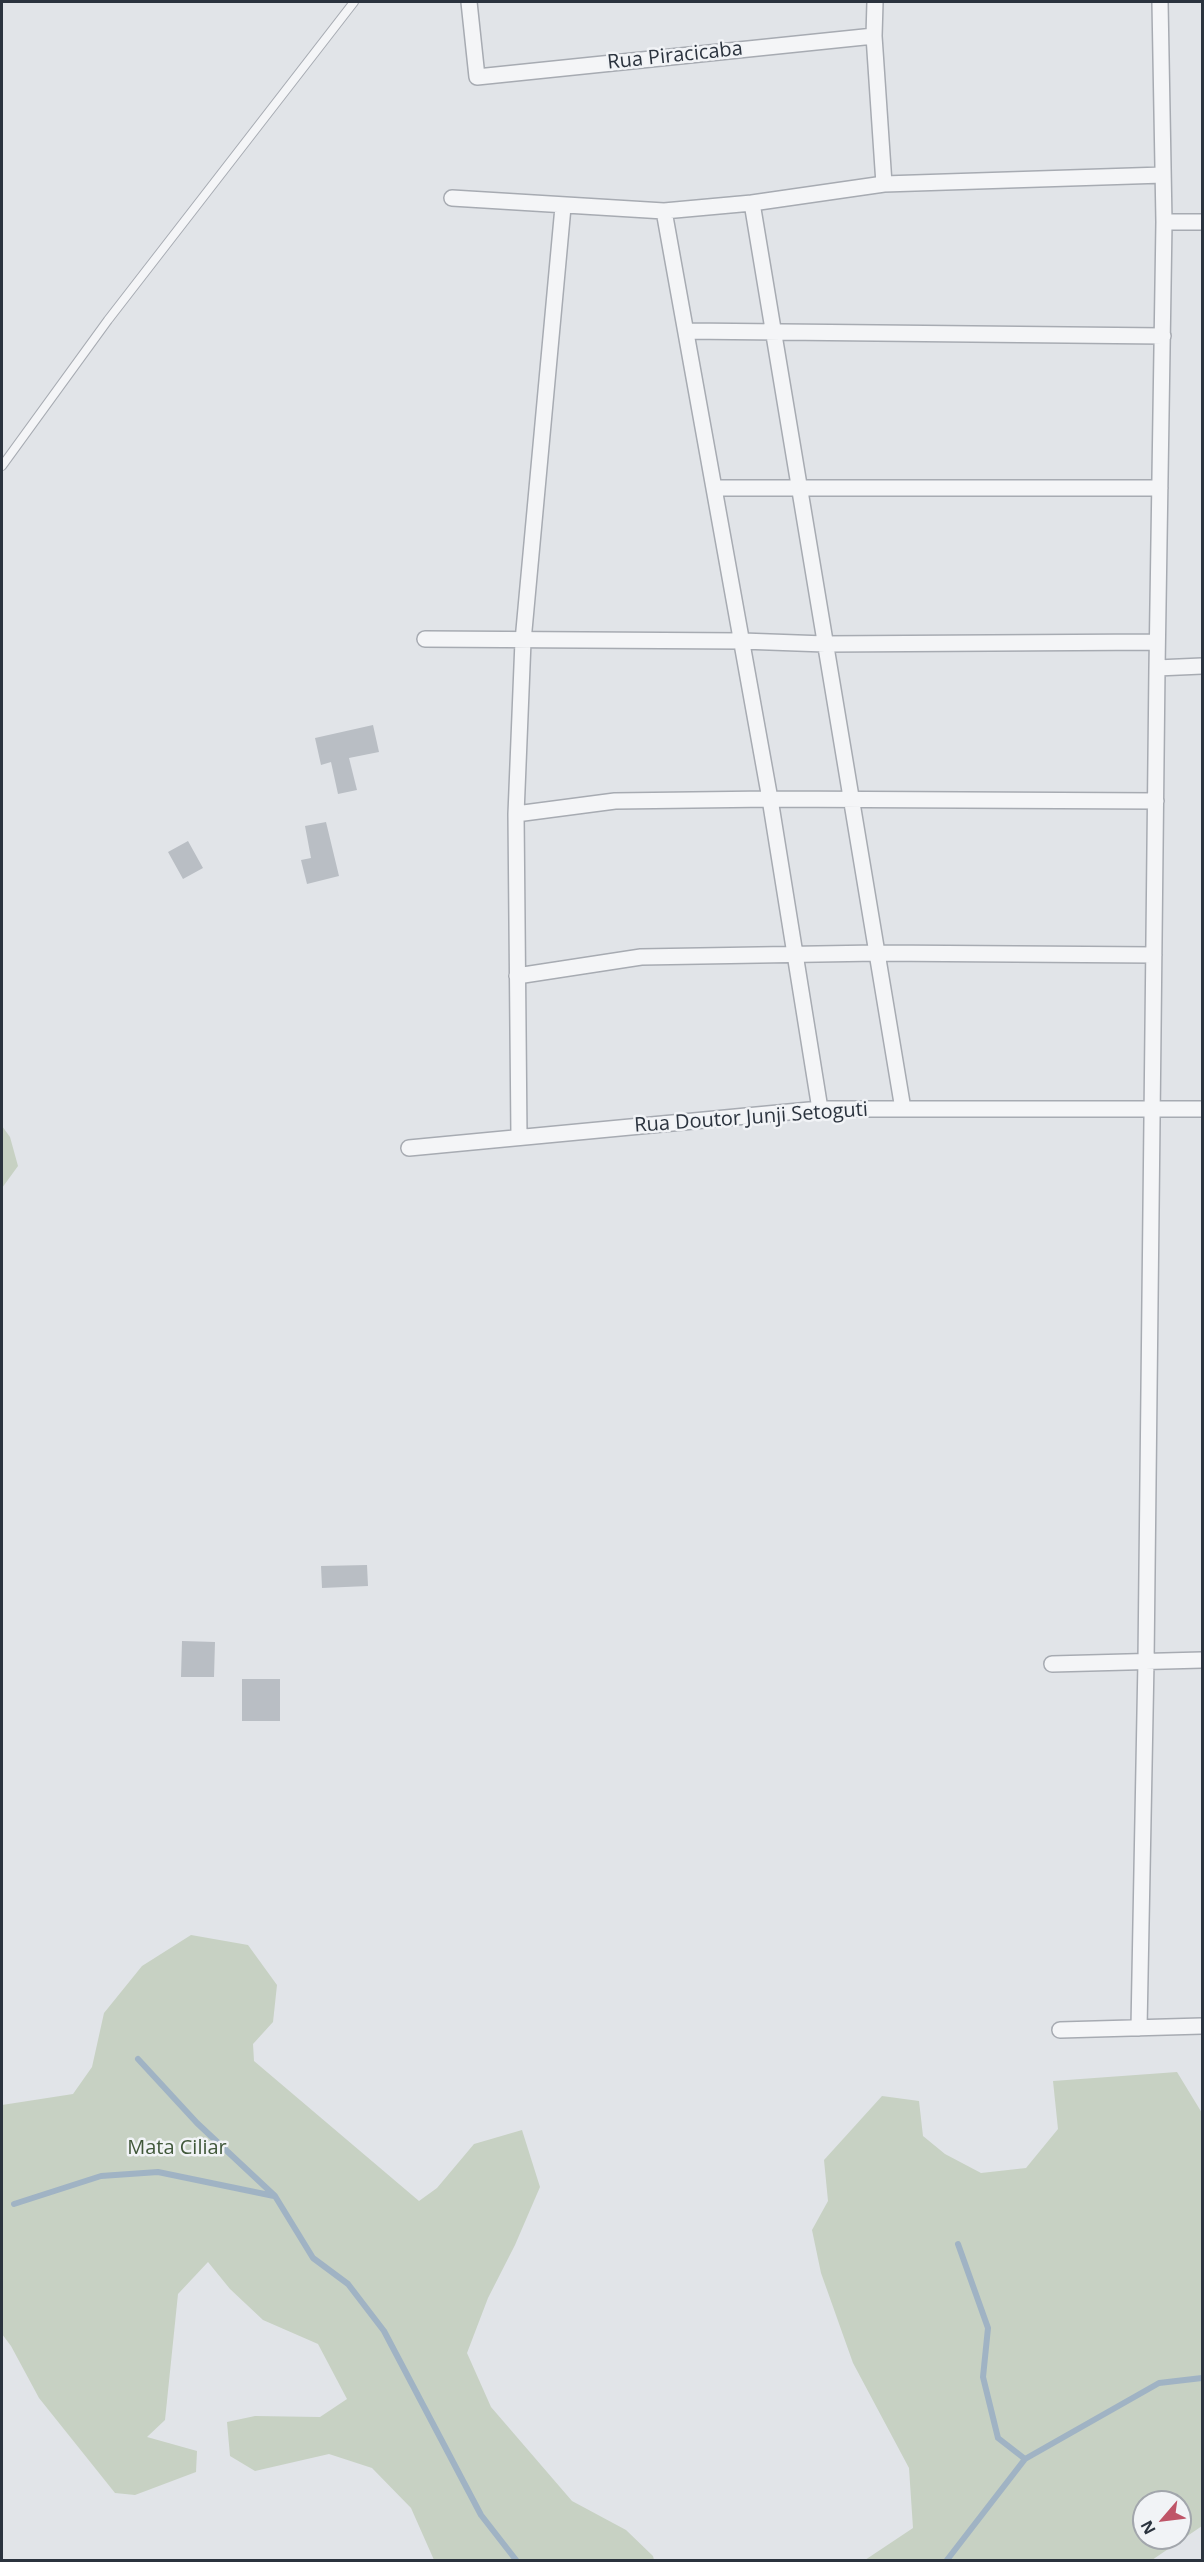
<!DOCTYPE html>
<html>
<head>
<meta charset="utf-8">
<style>
  body { margin:0 }
  #map { position:relative; width:1204px; height:2562px; overflow:hidden; background:#e1e4e8; font-family:"Open Sans",sans-serif }
  canvas { display:block }
  .frame { position:absolute; inset:0; border:3px solid #2b333e; pointer-events:none }
  .north { position:absolute; left:1132px; top:2490px; width:60px; height:60px; box-sizing:border-box; background:#f1f3f6; border:2px solid #a2a6ac; border-radius:50%; rotate:242deg; font-size:16px; font-weight:700; line-height:24px; text-align:center; color:#2b333e }
  .north::after { content:''; display:block; margin:auto; width:21px; height:27px; background:#bf5568; clip-path:polygon(50% 0,100% 100%,50% 72%,0 100%) }
</style>
</head>
<body>
<div id="map">
<canvas width="1204" height="2562"></canvas>
<div class="frame"></div>
<div class="north">N</div>
</div>
<script>
const context = document.querySelector('canvas').getContext('2d');
context.lineJoin = 'round';
function fill(path, color) { context.fillStyle = color; context.fill(path, 'evenodd'); }
const shape = rows => new Path2D(rows.map(r => 'M' + r).join(''));
function trace(path, color, width, dash) { context.strokeStyle = color; context.lineWidth = width; context.lineCap = dash ? 'butt' : 'round'; context.setLineDash(dash || []); context.stroke(path); }
function label(font, color, halo, rows, align = 'center') {
  context.font = font + ' "Open Sans",sans-serif'; context.lineWidth = 5; context.setLineDash([]); context.textBaseline = 'middle'; context.strokeStyle = halo; context.fillStyle = color; for (const [text, x, y, turn = 0] of rows) {
    context.save(); context.translate(x, y); context.rotate((+turn || 0) * Math.PI / 180); context.textAlign = isNaN(turn) ? turn : align; if (halo) context.strokeText(text, 0, 0); context.fillText(text, 0, 0); context.restore();
  }
}
fill(shape([
  [2,1126,10,1137,18,1166,2,1188],
  [191,1935,248,1945,277,1985,273,2022,253,2044,254,2061,419,2201,437,2188,474,2144,522,2130,540,2187,515,2245,488,2298,467,2353,491,2407,572,2501,626,2530,653,2556,654,2560,434,2560,411,2508,372,2468,329,2454,255,2471,230,2456,227,2422,255,2416,320,2417,347,2399,318,2344,263,2320,230,2289,208,2262,178,2294,165,2420,147,2437,197,2451,196,2472,135,2495,115,2493,39,2398,11,2346,2,2334,2,2105,73,2094,92,2067,104,2013,142,1966],
  [1177,2072,1202,2113,1202,2526,1152,2560,865,2560,913,2528,909,2468,853,2363,821,2273,812,2230,828,2201,824,2160,882,2096,919,2101,923,2136,945,2154,981,2173,1026,2168,1058,2129,1053,2081],
  [1144,2502,1180,2502,1180,2538,1144,2538]
]), '#c7d1c3');
trace(shape([
  [138,2059,197,2123,275,2196,313,2258,348,2284,384,2331,481,2515,516,2560],
  [14,2204,101,2176,158,2172,274,2196],
  [958,2244,988,2328,983,2377,998,2438,1025,2459],
  [947,2560,1025,2459,1159,2383,1202,2378]
]), '#a0b3c4', 6);
fill(shape([
  [373,725,379,752,349,758,357,790,338,794,331,762,321,765,315,738],
  [326,822,339,876,307,884,301,860,311,858,305,826],
  [188,841,203,868,183,879,168,852],
  [367,1565,368,1586,322,1588,321,1566],
  [182,1641,215,1642,214,1677,181,1677],
  [242,1679,280,1679,280,1721,242,1721]
]), '#b9bec4');
const service = shape([
  [2,466,108,320,354,2]
]);
const minor = shape([
  [469,2,477,77,874,36],
  [875,2,874,36,884,184],
  [452,198,664,211,752,203,884,184,1163,175],
  [752,203,903,1109],
  [664,211,770,799,820,1109],
  [1164,222,1202,222],
  [686,331,1163,336],
  [715,488,1160,488],
  [425,639,742,641,825,644,1157,642],
  [1157,668,1202,666],
  [516,814,615,801,770,799,1156,801],
  [517,976,641,957,877,953,1154,955],
  [519,1137,516,814,523,641,563,207],
  [409,1148,820,1109,1202,1109],
  [1052,1664,1202,1660],
  [1139,2028,1146,1661,1157,668,1164,222,1160,2],
  [1060,2030,1202,2026]
]);
trace(service, '#a7abb2', 10);
trace(minor, '#a7abb2', 18);
trace(service, '#f4f5f7', 8);
trace(minor, '#f4f5f7', 15);
label('20px', '#2b333e', '#f1f3f6', [
  ["Rua Piracicaba",675,56,-6],
  ["Rua Doutor Junji Setoguti",751,1118,-4]
]);
label('20px', '#41583a', '#f1f3f6', [
  ["Mata Ciliar",177,2148]
]);
</script>
</body>
</html>
